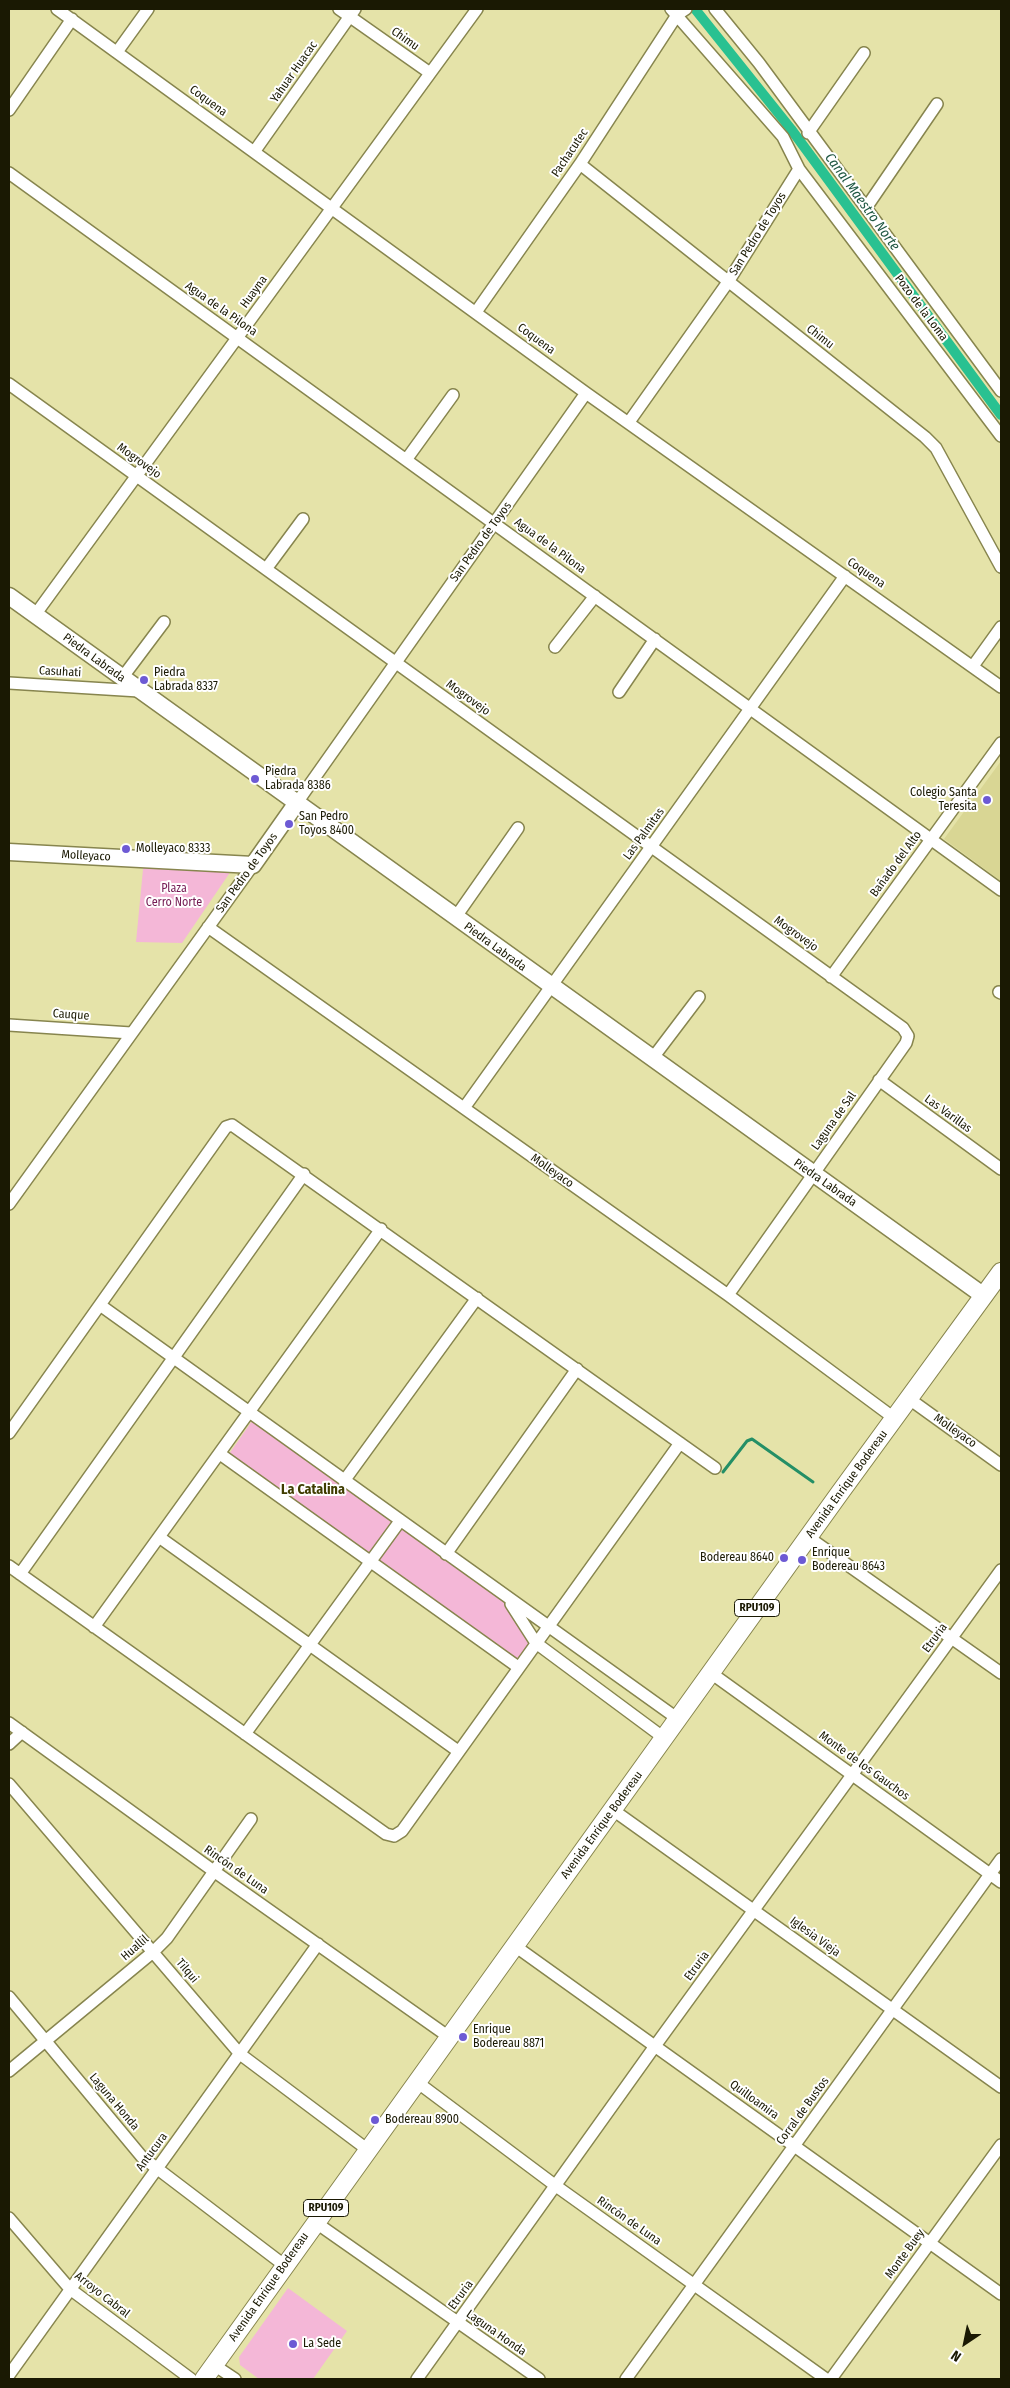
<!DOCTYPE html>
<html>
<head>
<meta charset="utf-8">
<style>
  body { margin:0 }
  #map { position:relative; width:1010px; height:2388px; overflow:hidden; background:#e5e3a9; font-family:"Fira Sans Condensed",sans-serif }
  canvas { display:block }
  .frame { position:absolute; inset:0; border:10px solid #1a1903; pointer-events:none }
  .north { position:absolute; left:940px; top:2318px; width:50px; height:50px; -webkit-text-stroke:4px #fff; paint-order:stroke; rotate:214deg; font-size:14px; font-weight:700; line-height:20px; text-align:center; color:#1a1903 }
  .north::after { content:''; display:block; margin:auto; width:18px; height:22px; background:#1a1903; clip-path:polygon(50% 0,100% 100%,50% 72%,0 100%) }
</style>
</head>
<body>
<div id="map">
<canvas width="1010" height="2388"></canvas>
<div class="frame"></div>
<div class="north">N</div>
</div>
<script>
const context = document.querySelector('canvas').getContext('2d');
context.lineJoin = 'round';
function fill(path, color) { context.fillStyle = color; context.fill(path, 'evenodd'); }
const shape = rows => new Path2D(rows.map(r => 'M' + r).join(''));
function trace(path, color, width, dash) { context.strokeStyle = color; context.lineWidth = width; context.lineCap = dash ? 'butt' : 'round'; context.setLineDash(dash || []); context.stroke(path); }
function label(font, color, halo, rows, align = 'center') {
  context.font = font + ' "Fira Sans Condensed",sans-serif'; context.lineWidth = 4; context.setLineDash([]); context.textBaseline = 'middle'; context.strokeStyle = halo; context.fillStyle = color; for (const [text, x, y, turn = 0] of rows) {
    context.save(); context.translate(x, y); context.rotate((+turn || 0) * Math.PI / 180); context.textAlign = isNaN(turn) ? turn : align; if (halo) context.strokeText(text, 0, 0); context.fillText(text, 0, 0); context.restore();
  }
}
fill(shape([
  [1001,761,1001,881,944,839]
]), '#d9d694');
fill(shape([
  [144,859,231,871,182,943,136,942],
  [252,1421,392,1521,368,1554,229,1454],
  [402,1528,501,1598,529,1644,518,1661,378,1560],
  [288,2288,347,2331,313,2379,259,2379,240,2365,239,2357]
]), '#f4b7d7');
trace(shape([
  [723,1472,747,1441,752,1439,813,1482]
]), '#248f66', 3);
trace(shape([
  [695,9,791,129,1001,415]
]), '#29c191', 10);
const minor = shape([
  [57,9,586,393,1001,687],
  [339,9,430,73],
  [671,9,783,137,799,169,1001,436],
  [715,9,759,63,1001,391],
  [117,52,148,9],
  [9,110,72,19],
  [808,133,864,53],
  [254,152,355,9],
  [580,164,925,437,936,448,1001,567],
  [9,173,1001,890],
  [866,208,937,104],
  [476,312,580,164,677,15,686,9],
  [9,384,903,1028,908,1036,906,1043,728,1295],
  [629,422,728,282,799,169],
  [406,460,453,395],
  [266,569,303,519],
  [35,615,477,9],
  [555,647,595,596],
  [973,666,1001,627],
  [122,678,164,622],
  [9,683,139,691],
  [619,692,655,639],
  [296,804,586,393],
  [455,918,518,828],
  [208,927,728,1295,894,1418],
  [831,977,1001,743],
  [999,992,1001,993],
  [9,1025,131,1033],
  [652,1059,699,997],
  [879,1080,1001,1169],
  [464,1108,845,576],
  [9,1204,253,865],
  [100,1305,678,1719],
  [908,1398,1001,1465],
  [9,1433,226,1127,232,1125,715,1468],
  [220,1454,518,1667],
  [344,1481,477,1298],
  [159,1537,458,1751],
  [808,1537,1001,1673],
  [446,1554,577,1369],
  [9,1566,386,1834,394,1836,402,1831,680,1443],
  [20,1574,304,1174],
  [511,1604,536,1643,664,1738],
  [94,1627,381,1229],
  [711,1673,1001,1882],
  [9,1723,215,1872,449,2037],
  [245,1734,400,1521],
  [9,1744,22,1732],
  [9,1784,240,2054,368,2150],
  [613,1810,1001,2087],
  [515,1946,1001,2294],
  [9,1997,142,2157,284,2265],
  [9,2071,153,1952,167,1938,251,1819],
  [417,2082,556,2186,826,2379],
  [9,2218,70,2289,191,2379],
  [315,2222,539,2379],
  [214,2365,235,2379],
  [9,2375,318,1944],
  [417,2379,655,2046,1001,1570],
  [626,2379,1001,1859],
  [831,2379,1001,2145]
]);
const secondary = shape([
  [9,596,984,1296],
  [9,852,253,865,296,804]
]);
const primary = shape([
  [204,2379,839,1494,1001,1272]
]);
trace(minor, '#87854e', 14);
trace(secondary, '#87854e', 19);
trace(primary, '#87854e', 20);
trace(minor, '#fff', 11);
trace(secondary, '#fff', 16);
trace(primary, '#fff', 18);
for (const [x, y, r, color] of [
  [144,680,5,"#6d5ad4"],
  [255,779,5,"#6d5ad4"],
  [987,800,5,"#6d5ad4"],
  [289,824,5,"#6d5ad4"],
  [126,849,5,"#6d5ad4"],
  [784,1558,5,"#6d5ad4"],
  [802,1560,5,"#6d5ad4"],
  [463,2037,5,"#6d5ad4"],
  [375,2120,5,"#6d5ad4"],
  [293,2344,5,"#6d5ad4"]
]) { const dot = new Path2D(); dot.arc(x, y, r, 0, 2 * Math.PI); context.fillStyle = color; context.fill(dot); trace(dot, '#fff', 2); }
for (const [x, y, w] of [
  [757,1608,45],
  [326,2208,45]
]) { const box = new Path2D(); box.roundRect(x - w / 2, y - 8.5, w, 17, 4); context.fillStyle = '#fff'; context.fill(box); trace(box, '#1a1903', 1); }
label('bold 11px', '#1a1903', null, [
  ["RPU109",757,1608],
  ["RPU109",326,2208]
]);
label('12px', '#1a1903', '#fff', [
  ["Chimu",405,39,35],
  ["Yahuar Huacac",294,72,-55],
  ["Coquena",208,101,36],
  ["Pachacutec",570,153,-56],
  ["San Pedro de Toyos",758,234,-58],
  ["Huayna",254,292,-54],
  ["Pozo de la Loma",921,308,53],
  ["Agua de la Pilona",221,309,35],
  ["Chimu",820,337,38],
  ["Coquena",536,339,36],
  ["Mogrovejo",139,461,36],
  ["San Pedro de Toyos",481,542,-54],
  ["Agua de la Pilona",550,546,36],
  ["Coquena",866,573,35],
  ["Piedra Labrada",94,658,36],
  ["Casuhati",60,672,3],
  ["Mogrovejo",468,698,36],
  ["Las Palmitas",644,834,-54],
  ["Molleyaco",86,856,3],
  ["Bañado del Alto",896,864,-54],
  ["San Pedro de Toyos",247,873,-54],
  ["Mogrovejo",796,934,36],
  ["Piedra Labrada",495,947,36],
  ["Cauque",71,1015,4],
  ["Las Varillas",948,1114,36],
  ["Laguna de Sal",834,1121,-55],
  ["Molleyaco",552,1171,35],
  ["Piedra Labrada",825,1183,35],
  ["Molleyaco",955,1431,35],
  ["Avenida Enrique Bodereau",847,1484,-54],
  ["Etruria",935,1638,-54],
  ["Monte de los Gauchos",864,1766,36],
  ["Avenida Enrique Bodereau",602,1825,-54],
  ["Rincón de Luna",236,1870,35],
  ["Iglesia Vieja",815,1937,36],
  ["Huallil",135,1948,-41],
  ["Etruria",697,1966,-54],
  ["Tilqui",187,1971,50],
  ["Quilloamira",754,2100,36],
  ["Laguna Honda",114,2102,50],
  ["Corral de Bustos",803,2111,-54],
  ["Antucura",152,2152,-54],
  ["Rincón de Luna",629,2221,35],
  ["Monte Buey",905,2254,-54],
  ["Avenida Enrique Bodereau",269,2287,-55],
  ["Arroyo Cabral",102,2295,38],
  ["Etruria",461,2295,-54],
  ["Laguna Honda",496,2333,35]
]);
label('12px', '#1a1903', '#fff', [
  ["Piedra",154,673],
  ["Labrada 8337",154,687],
  ["Piedra",265,772],
  ["Labrada 8386",265,786],
  ["Colegio Santa",977,793,"right"],
  ["Teresita",977,807,"right"],
  ["San Pedro",299,817],
  ["Toyos 8400",299,831],
  ["Molleyaco 8333",136,849],
  ["Enrique",812,1553],
  ["Bodereau 8643",812,1567],
  ["Bodereau 8640",774,1558,"right"],
  ["Enrique",473,2030],
  ["Bodereau 8871",473,2044],
  ["Bodereau 8900",385,2120],
  ["La Sede",303,2344]
], 'left');
label('12px', '#761d55', '#fff', [
  ["Plaza",174,889],
  ["Cerro Norte",174,903]
]);
label('italic 14px', '#1f5743', '#fff', [
  ["Canal Maestro Norte",862,202,54]
]);
label('bold 14px', '#3f3c00', '#fff', [
  ["La Catalina",313,1490]
]);
</script>
</body>
</html>
